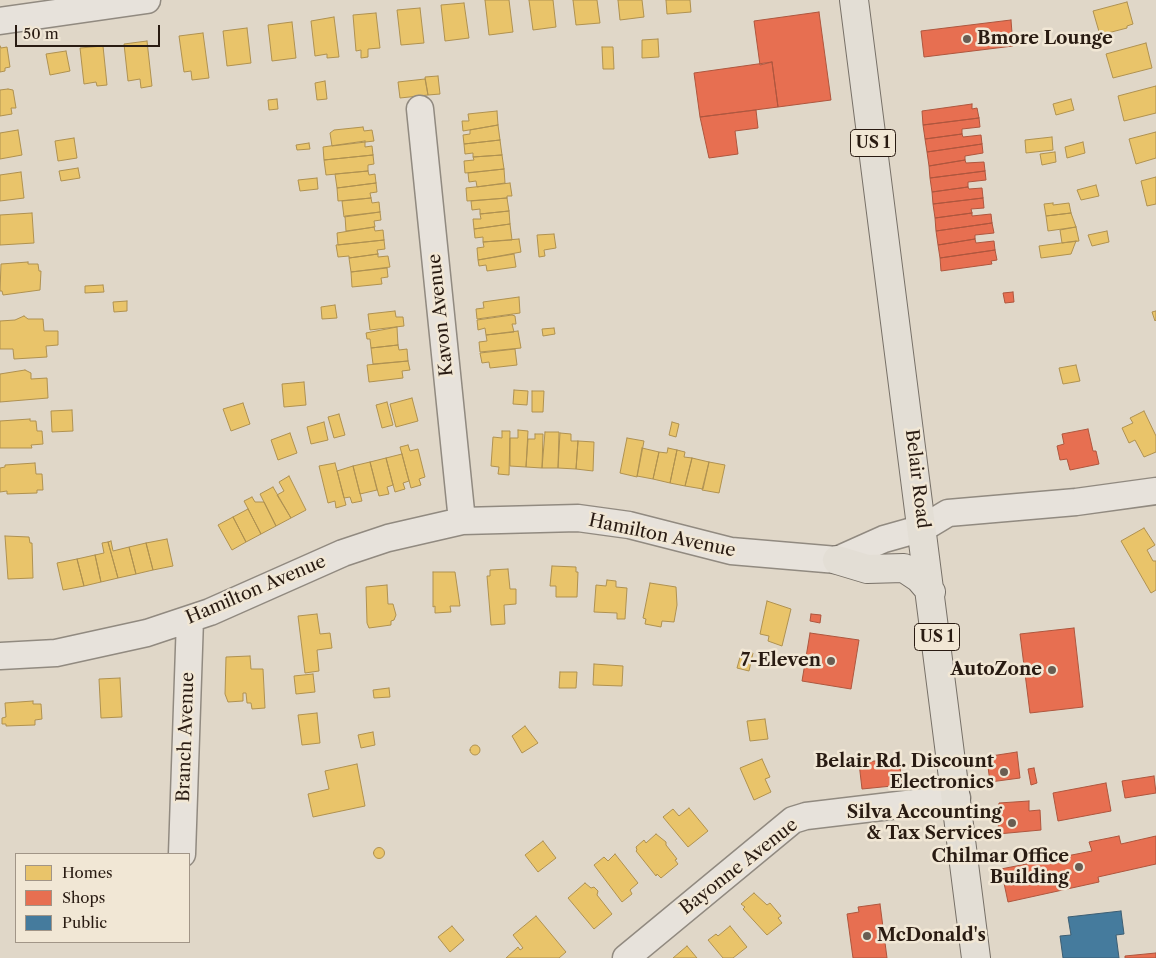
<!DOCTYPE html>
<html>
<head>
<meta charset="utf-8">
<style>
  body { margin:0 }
  #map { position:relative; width:1156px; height:958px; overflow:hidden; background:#e0d7c8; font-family:"Libre Caslon Text",serif }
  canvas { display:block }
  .legend { position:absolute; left:15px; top:853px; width:175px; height:90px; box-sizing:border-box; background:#f1e7d5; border:1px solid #a19587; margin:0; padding:6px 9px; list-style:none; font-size:15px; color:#291b12 }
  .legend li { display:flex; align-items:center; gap:10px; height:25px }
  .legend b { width:25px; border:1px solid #a19587 }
  .scale { position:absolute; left:15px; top:25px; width:145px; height:22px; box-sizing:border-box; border:2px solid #291b12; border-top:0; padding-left:6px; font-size:15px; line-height:18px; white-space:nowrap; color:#291b12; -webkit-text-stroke:4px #f1e7d5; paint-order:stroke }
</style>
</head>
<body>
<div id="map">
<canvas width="1156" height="958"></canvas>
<ul class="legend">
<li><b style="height:14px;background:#e9c46a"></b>Homes</li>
<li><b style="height:14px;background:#e76f51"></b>Shops</li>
<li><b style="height:14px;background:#457b9d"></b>Public</li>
</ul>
<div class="scale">50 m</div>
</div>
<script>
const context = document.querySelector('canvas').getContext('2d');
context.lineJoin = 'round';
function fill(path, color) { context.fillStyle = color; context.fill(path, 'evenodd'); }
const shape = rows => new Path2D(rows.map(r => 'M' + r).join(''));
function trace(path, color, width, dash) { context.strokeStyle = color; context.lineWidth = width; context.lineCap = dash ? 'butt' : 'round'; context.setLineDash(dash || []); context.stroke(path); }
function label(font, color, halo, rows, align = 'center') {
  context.font = font + ' "Libre Caslon Text",serif'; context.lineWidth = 5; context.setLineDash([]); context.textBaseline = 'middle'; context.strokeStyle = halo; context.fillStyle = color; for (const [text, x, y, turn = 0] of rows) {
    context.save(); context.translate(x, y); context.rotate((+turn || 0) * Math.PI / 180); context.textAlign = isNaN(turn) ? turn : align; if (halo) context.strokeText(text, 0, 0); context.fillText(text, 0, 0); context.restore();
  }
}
const homes = shape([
  [485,0,509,0,513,32,489,35,485,0],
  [529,0,553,0,556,27,533,30,529,0],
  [573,0,597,0,600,23,576,25,573,0],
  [618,0,642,0,644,17,620,20,618,0],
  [666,0,690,0,691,12,667,14,666,0],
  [1127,2,1133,24,1127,26,1127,28,1100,35,1093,11,1127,2],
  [464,3,469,38,445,41,441,5,464,3],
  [420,8,424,43,401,45,397,10,420,8],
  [376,13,380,48,368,49,368,57,361,58,361,50,356,51,353,15,376,13],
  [334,17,339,57,327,58,327,54,315,56,311,21,334,17],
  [292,22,296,58,272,61,268,25,292,22],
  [247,28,251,63,227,66,223,31,247,28],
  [203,33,209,78,192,80,191,71,184,72,179,36,203,33],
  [658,39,659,57,642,58,642,40,658,39],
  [147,41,152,86,141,88,140,79,128,81,124,44,147,41],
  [1146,43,1152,68,1113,78,1106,54,1146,43],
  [0,46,1,48,7,47,10,67,5,68,5,71,0,72,0,46],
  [103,46,107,85,97,86,96,82,84,84,80,48,103,46],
  [602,47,613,47,614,69,603,69,602,47],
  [66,51,70,71,50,75,46,54,66,51],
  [438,76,440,94,428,95,425,77,438,76],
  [425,79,428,95,400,98,398,82,425,79],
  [325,81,327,99,317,100,315,83,325,81],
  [1156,86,1156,113,1124,121,1118,96,1156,86],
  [8,89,13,90,16,108,11,108,12,114,0,116,0,90,8,89],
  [277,99,278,109,269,110,268,100,277,99],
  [1071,99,1074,110,1056,115,1053,104,1071,99],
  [497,111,498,125,463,131,462,121,469,121,468,114,497,111],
  [498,125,500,140,464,144,463,135,470,134,470,130,498,125],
  [363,127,364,131,372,130,374,141,332,146,330,133,334,130,363,127],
  [18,130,22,155,0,159,0,133,18,130],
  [1156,132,1156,158,1136,164,1129,139,1156,132],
  [1052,137,1053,150,1026,153,1025,140,1052,137],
  [74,138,77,158,58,161,55,141,74,138],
  [500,140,502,155,473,157,473,153,465,154,464,144,500,140],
  [365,141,365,147,372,146,373,155,324,160,323,147,365,141],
  [1083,142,1085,153,1067,158,1065,147,1083,142],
  [309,143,310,149,297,150,296,145,309,143],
  [1055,152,1056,162,1042,165,1040,154,1055,152],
  [373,155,374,164,368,165,368,171,326,175,324,160,373,155],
  [502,155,504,169,465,173,464,161,474,160,473,157,502,155],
  [78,168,80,178,61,181,59,171,78,168],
  [504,169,505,183,477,187,476,181,469,182,468,173,504,169],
  [368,171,369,175,375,174,376,183,337,188,335,174,368,171],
  [21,172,24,198,0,201,0,175,21,172],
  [1156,177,1156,204,1147,206,1141,181,1156,177],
  [317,178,318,189,300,191,298,180,317,178],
  [376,183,377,192,370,193,371,198,338,201,337,188,376,183],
  [510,183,512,196,507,196,507,198,467,201,466,188,510,183],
  [1096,185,1099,196,1081,200,1077,190,1096,185],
  [371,198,372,203,379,202,380,212,344,217,342,201,371,198],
  [507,198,509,211,480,214,480,209,472,210,471,201,507,198],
  [1053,203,1053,205,1069,203,1071,213,1046,216,1044,204,1053,203],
  [509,211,510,224,474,229,473,219,481,219,480,214,509,211],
  [380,212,381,220,374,221,375,227,346,231,345,216,380,212],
  [32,213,34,243,0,245,0,215,32,213],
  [1071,213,1076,227,1048,231,1046,216,1071,213],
  [510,224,512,240,483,242,483,237,475,238,474,229,510,224],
  [374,227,375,231,383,230,384,240,338,245,337,233,374,227],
  [1076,227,1079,241,1062,243,1060,230,1076,227],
  [1107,231,1109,242,1092,246,1088,235,1107,231],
  [554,234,556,248,544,250,545,256,539,257,537,235,554,234],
  [519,239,521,252,478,260,477,248,484,247,483,242,519,239],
  [384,240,385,249,377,250,378,254,349,258,349,256,338,257,336,245,384,240],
  [1076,241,1071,254,1041,258,1039,246,1076,241],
  [378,254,378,257,388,256,390,267,351,272,349,258,378,254],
  [514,254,516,267,487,271,486,265,479,266,478,260,514,254],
  [28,262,28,264,38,264,39,271,41,271,40,290,3,295,2,291,0,291,1,264,28,262],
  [387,268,388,277,381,278,382,284,352,287,351,272,387,268],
  [103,285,104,292,85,293,85,286,103,285],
  [519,297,520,313,477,319,476,309,484,308,483,302,519,297],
  [127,301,127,311,114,312,113,302,127,301],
  [335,305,337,318,322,319,321,307,335,305],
  [395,311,396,317,403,317,404,326,370,330,368,314,395,311],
  [1156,311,1156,320,1155,321,1152,312,1156,311],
  [512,315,515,316,516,324,512,324,514,332,486,335,485,328,478,330,477,320,512,315],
  [24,316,28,319,43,319,44,331,58,331,58,345,46,346,47,357,14,359,13,349,0,349,0,321,15,320,24,316],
  [397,327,398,345,371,348,370,339,367,339,366,333,397,327],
  [554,328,555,334,543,336,542,329,554,328],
  [518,331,521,348,480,352,479,342,487,341,486,335,518,331],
  [398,345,399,350,407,349,408,361,373,364,371,348,398,345],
  [515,349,517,365,490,368,489,362,482,363,480,353,515,349],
  [408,361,410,370,402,371,403,378,369,382,367,365,408,361],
  [1076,365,1080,381,1063,384,1059,368,1076,365],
  [25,370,31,373,31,379,47,378,48,398,0,402,0,374,25,370],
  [304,382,306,405,284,407,282,384,304,382],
  [514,390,528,391,527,405,513,404,514,390],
  [532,391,544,391,543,412,532,412,532,391],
  [412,398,418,421,396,427,390,404,412,398],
  [387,402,393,425,382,428,376,405,387,402],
  [243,403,250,424,231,431,223,409,243,403],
  [72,410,73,431,52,432,51,411,72,410],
  [1144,411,1156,436,1156,452,1144,457,1135,440,1129,443,1122,428,1133,423,1130,418,1144,411],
  [339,414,345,435,334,438,328,417,339,414],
  [30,419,30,421,36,421,37,431,42,431,43,444,31,445,32,448,0,448,0,421,30,419],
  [324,422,328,440,311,444,307,427,324,422],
  [672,422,679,424,676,437,669,435,672,422],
  [518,430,528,431,526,467,510,466,510,438,518,438,518,430],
  [502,431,510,431,509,475,498,474,499,467,491,466,493,437,502,438,502,431],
  [545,432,559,432,558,468,542,468,545,432],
  [290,433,297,453,278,460,271,440,290,433],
  [560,433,571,434,571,441,578,441,576,469,558,468,560,433],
  [535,434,543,434,542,468,526,467,528,439,535,439,535,434],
  [627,438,644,441,637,477,620,473,627,438],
  [578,441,594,442,593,471,576,469,578,441],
  [408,445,410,451,418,449,425,477,419,479,421,485,411,488,400,447,408,445],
  [642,448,659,452,653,479,637,476,642,448],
  [668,448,677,450,670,483,653,479,659,452,667,453,668,448],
  [677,450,685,452,684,457,692,458,685,486,670,483,677,450],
  [402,454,409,481,403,483,405,489,395,492,386,458,402,454],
  [386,458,393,485,387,487,389,494,379,496,370,462,386,458],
  [692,458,709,462,703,489,685,486,692,458],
  [370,462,377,490,360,494,353,466,370,462],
  [709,462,725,465,719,493,702,490,709,462],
  [35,463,36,474,42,474,43,490,37,490,37,493,7,494,7,491,0,492,0,468,5,467,5,465,35,463],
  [335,463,346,505,336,508,335,501,328,503,319,466,335,463],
  [353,466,362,501,352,503,350,497,344,498,337,471,353,466],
  [289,476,306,510,291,518,277,495,284,491,279,482,289,476],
  [273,487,291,518,276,526,260,494,273,487],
  [252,497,255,502,264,502,276,526,261,534,244,501,252,497],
  [248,509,261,534,246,542,233,517,248,509],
  [233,517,246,542,232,550,218,525,233,517],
  [1144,528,1155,545,1147,550,1153,561,1156,561,1156,590,1151,593,1121,541,1144,528],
  [5,536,29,537,30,543,32,543,33,578,8,579,5,536],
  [167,539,173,566,153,570,146,543,167,539],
  [111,541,113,551,129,547,136,574,118,578,108,542,111,541],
  [108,542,118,578,101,582,95,555,104,553,102,543,108,542],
  [146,543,153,570,136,574,129,547,146,543],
  [95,555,101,582,84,586,77,559,95,555],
  [77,559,84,586,63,590,57,563,77,559],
  [552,566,576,567,576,572,578,572,577,597,556,597,556,586,550,586,552,566],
  [508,569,510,589,516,589,516,604,504,605,505,624,491,625,487,576,490,576,490,570,508,569],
  [433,572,455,572,460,606,450,606,451,612,435,613,435,606,433,607,433,572],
  [607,580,616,581,616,587,627,588,625,619,617,619,617,613,594,612,596,585,606,586,607,580],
  [650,583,676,587,677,605,674,622,662,621,661,627,645,624,646,619,643,618,650,583],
  [387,585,388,604,393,604,396,615,394,620,391,621,391,625,369,628,367,623,366,587,387,585],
  [767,601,791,609,782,646,768,641,769,636,760,634,767,601],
  [317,614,320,634,330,633,332,648,317,650,319,671,305,673,298,616,317,614],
  [742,650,753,653,749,671,737,668,742,650],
  [250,656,251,669,263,669,265,708,252,709,251,703,247,703,246,693,243,693,243,701,228,702,225,694,226,657,250,656],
  [594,664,623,666,622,686,593,685,594,664],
  [560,672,577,672,576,688,559,688,560,672],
  [313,674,315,692,296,694,294,676,313,674],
  [120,678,122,717,101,718,99,679,120,678],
  [389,688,390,697,374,698,373,690,389,688],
  [33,701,33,704,41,704,42,719,35,720,35,725,6,726,6,724,2,724,2,718,6,717,5,703,33,701],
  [317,713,320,743,302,745,298,715,317,713],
  [765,719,768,739,750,741,747,721,765,719],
  [525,726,538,743,522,753,512,736,525,726],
  [373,732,375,745,361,748,358,735,373,732],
  '470 750a5 5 0 1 1 10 0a5 5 0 1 1-10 0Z',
  [762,759,770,777,765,779,771,792,754,800,740,768,762,759],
  [357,764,365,806,313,817,308,794,329,789,325,771,357,764],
  [689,808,708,831,688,847,663,817,673,809,679,816,689,808],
  [656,834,666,842,666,845,677,859,675,860,678,864,661,878,657,874,656,876,636,851,637,850,636,847,644,840,646,843,656,834],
  [543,841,556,858,538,872,525,855,543,841],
  '373.5 853a5.5 5.5 0 1 1 11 0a5.5 5.5 0 1 1-11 0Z',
  [615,854,638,883,630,890,632,894,622,902,594,865,604,857,608,861,615,854],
  [585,883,591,888,594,887,598,891,597,895,612,914,594,929,568,898,585,883],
  [754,893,767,905,770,903,781,916,778,918,782,923,767,935,743,909,745,907,741,904,754,893],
  [536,916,566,952,559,958,506,958,518,947,520,950,523,948,513,935,536,916],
  [452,926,464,940,450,952,438,937,452,926],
  [730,926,747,947,733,958,723,958,708,940,716,934,718,936,730,926],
  [687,946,697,958,673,958,687,946]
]);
fill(homes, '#e9c46a');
trace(homes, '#af9150', 1);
const shops = shape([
  [819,12,831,100,778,107,772,62,760,65,754,21,819,12],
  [1011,20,1013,46,924,57,921,31,1011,20],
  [772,62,778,107,700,117,694,73,772,62],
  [972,104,972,109,977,108,979,118,923,125,922,111,972,104],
  [756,110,758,128,735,131,738,154,709,158,700,117,756,110],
  [979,118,980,127,962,129,962,134,925,139,923,125,979,118],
  [962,134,963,137,981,135,982,144,927,152,925,139,962,134],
  [982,144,983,153,965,156,965,160,929,166,927,152,982,144],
  [965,160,966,163,984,162,985,171,930,178,929,166,965,160],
  [985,171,986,180,968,182,968,187,932,192,930,178,985,171],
  [968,187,969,189,982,188,983,198,933,204,932,192,968,187],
  [983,198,984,208,971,209,972,213,935,218,933,204,983,198],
  [972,213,972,216,991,214,992,223,936,231,935,218,972,213],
  [992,223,994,233,975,235,975,239,938,245,936,231,992,223],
  [975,239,976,243,994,241,995,250,940,258,938,245,975,239],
  [995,250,997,260,991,261,992,264,941,271,940,258,995,250],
  [1013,292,1014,302,1005,303,1003,293,1013,292],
  [1088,429,1093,451,1096,451,1099,464,1070,470,1067,459,1060,460,1057,446,1064,444,1062,434,1088,429],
  [811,614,821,615,820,623,810,621,811,614],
  [1074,628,1083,707,1030,713,1020,634,1074,628],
  [810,633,859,640,851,689,802,681,810,633],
  [1017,752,1020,778,990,782,988,767,992,767,991,756,1017,752],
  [899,758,902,785,862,789,859,763,899,758],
  [1034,768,1037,783,1031,785,1028,769,1034,768],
  [1154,776,1156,793,1125,798,1122,781,1154,776],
  [1106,783,1111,811,1058,821,1053,793,1106,783],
  [1029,801,1029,811,1040,810,1041,830,998,834,999,803,1029,801],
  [1119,836,1121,844,1156,836,1156,864,1098,877,1099,882,1008,902,1001,869,1092,851,1089,842,1119,836],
  [880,904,887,958,853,958,847,914,859,912,858,907,880,904],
  [1156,953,1156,958,1125,958,1125,956,1156,953]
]);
fill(shops, '#e76f51');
trace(shops, '#ae563e', 1);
const public = shape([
  [1121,911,1124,934,1116,935,1119,958,1063,958,1060,936,1071,935,1068,917,1121,911]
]);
fill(public, '#457b9d');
trace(public, '#3d5e73', 1);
const minor = shape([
  [0,21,147,0],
  [420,109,462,521],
  [0,656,56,653,147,633,210,612,343,553,388,538,462,521,578,518,629,525,731,551,837,560,884,539,923,528,948,513,1076,502,1156,491],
  [182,854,190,619],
  [626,958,793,820,806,816,957,798]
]);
const major = shape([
  [854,0,976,958],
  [837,560,867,569,904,568,919,578,931,592]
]);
trace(minor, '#918a80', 29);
trace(major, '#787168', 30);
trace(minor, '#e7e2db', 26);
trace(major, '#e3ded5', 28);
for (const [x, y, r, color] of [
  [967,39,5,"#695d52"],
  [831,661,5,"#695d52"],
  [1052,670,5,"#695d52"],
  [1004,772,5,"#695d52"],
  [1012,823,5,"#695d52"],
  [1079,867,5,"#695d52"],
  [867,936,5,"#695d52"]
]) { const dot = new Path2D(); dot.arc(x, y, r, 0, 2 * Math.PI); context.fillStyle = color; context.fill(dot); trace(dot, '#f1e7d5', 2); }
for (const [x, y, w] of [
  [873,143,45],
  [937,637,45]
]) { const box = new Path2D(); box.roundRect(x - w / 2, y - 13.5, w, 27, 4); context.fillStyle = '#f1e7d5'; context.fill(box); trace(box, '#291b12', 1); }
label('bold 16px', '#291b12', null, [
  ["US 1",873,143],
  ["US 1",937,637]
]);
label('bold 18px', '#291b12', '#f1e7d5', [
  ["Bmore Lounge",977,39,"left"],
  ["7-Eleven",821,661],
  ["AutoZone",1042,670],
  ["Belair Rd. Discount",994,762],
  ["Electronics",994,783],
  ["Silva Accounting",1002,813],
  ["& Tax Services",1002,834],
  ["Chilmar Office",1069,857],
  ["Building",1069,878],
  ["McDonald's",877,936,"left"]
], 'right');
label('18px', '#291b12', '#f1e7d5', [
  ["Kavon Avenue",441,315,-96],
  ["Belair Road",917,479,83],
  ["Hamilton Avenue",662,536,12],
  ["Hamilton Avenue",256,590,-23],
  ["Branch Avenue",186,737,-88],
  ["Bayonne Avenue",739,867,-38]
]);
</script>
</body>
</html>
